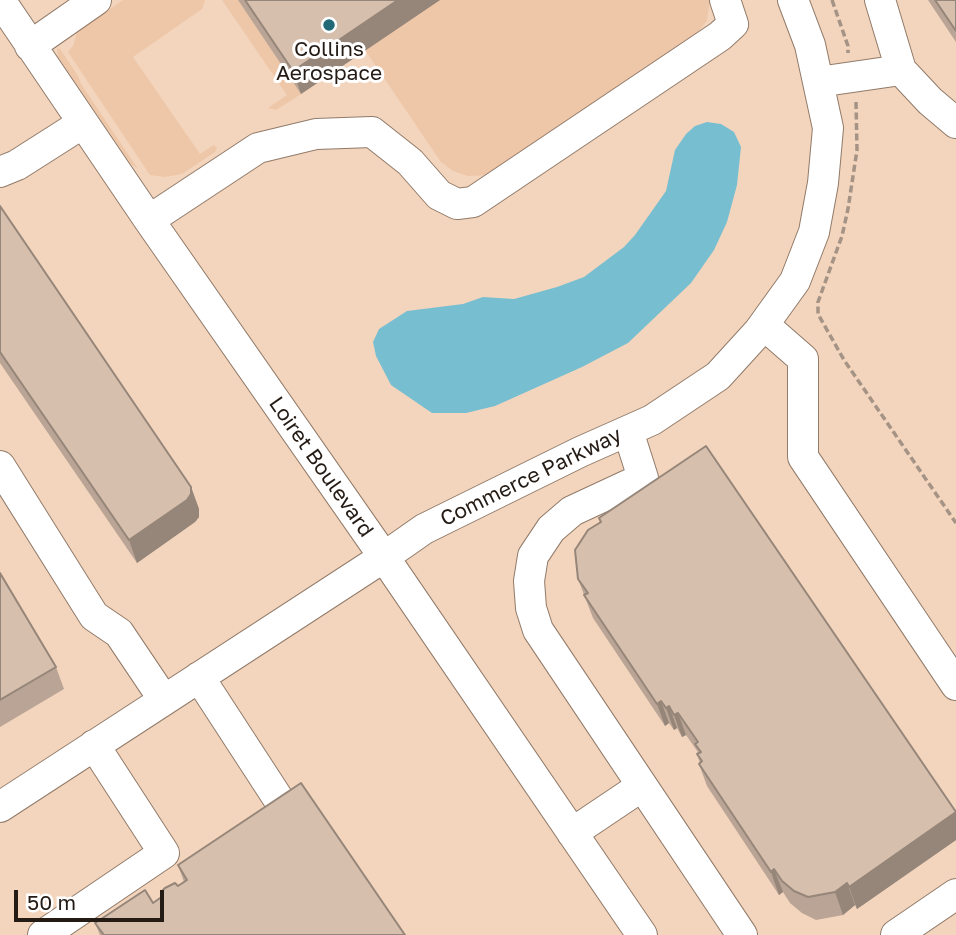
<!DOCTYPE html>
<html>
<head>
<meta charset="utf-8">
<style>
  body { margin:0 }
  #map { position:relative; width:956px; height:935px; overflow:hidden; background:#f8e0cd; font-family:"Golos Text",sans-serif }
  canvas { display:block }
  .scale { position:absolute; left:14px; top:890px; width:150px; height:32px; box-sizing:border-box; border:4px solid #241b15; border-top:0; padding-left:9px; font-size:21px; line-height:24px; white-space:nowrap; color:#241b15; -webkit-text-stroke:5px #fff; paint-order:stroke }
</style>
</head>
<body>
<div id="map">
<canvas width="956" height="935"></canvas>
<div class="scale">50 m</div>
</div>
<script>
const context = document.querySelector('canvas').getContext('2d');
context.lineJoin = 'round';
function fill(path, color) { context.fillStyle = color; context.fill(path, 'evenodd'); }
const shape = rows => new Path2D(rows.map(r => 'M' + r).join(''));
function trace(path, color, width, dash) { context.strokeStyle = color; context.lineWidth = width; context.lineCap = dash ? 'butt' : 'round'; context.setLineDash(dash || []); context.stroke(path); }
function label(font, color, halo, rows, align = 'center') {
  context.font = font + ' "Golos Text",sans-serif'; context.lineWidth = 6; context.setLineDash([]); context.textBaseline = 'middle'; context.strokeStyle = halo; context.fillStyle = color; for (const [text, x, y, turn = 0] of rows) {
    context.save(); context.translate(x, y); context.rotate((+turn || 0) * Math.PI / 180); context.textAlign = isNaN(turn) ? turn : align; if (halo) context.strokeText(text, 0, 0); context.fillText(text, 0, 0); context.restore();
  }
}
fill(shape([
  [0,0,956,0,956,935,0,935]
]), '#f3d5bd');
fill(shape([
  [123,0,205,0,202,9,133,57,200,154,214,145,217,148,215,152,182,174,165,177,150,175,68,52,73,46,77,32],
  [222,0,238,0,301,94,276,110,268,108,287,95],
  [440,0,709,0,709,7,707,20,693,39,489,175,468,176,453,171,441,162,365,50],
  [57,48,60,49,78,76,81,84,138,169,130,163,58,57]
]), '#eec6a8');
fill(shape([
  [707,122,721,124,734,132,741,147,737,185,727,222,714,250,691,283,628,343,582,367,495,406,466,413,432,413,391,385,376,356,373,342,379,329,407,311,463,304,483,297,514,299,557,287,584,277,624,247,635,235,666,191,675,150,686,134,695,126]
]), '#77bfd0');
const minor = shape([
  [0,0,149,220,384,557,642,935],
  [880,0,901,70,930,101,956,123],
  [30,46,96,0],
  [818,82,901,70],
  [0,172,17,165,83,123],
  [149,220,258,148,316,134,372,132,410,162,439,195,457,204,473,202,720,36,733,24,725,0],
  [764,325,803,359,803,457,956,685],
  [628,431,643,478,572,511,551,529,533,556,529,581,531,608,538,630,742,935],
  [0,466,94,616,119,633,164,700],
  [199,677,281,803],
  [0,807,384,557,424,529,580,452,652,420,718,376,759,331,795,281,814,232,823,183,828,128,810,45,793,0],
  [572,833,642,786],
  [43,935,164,853,94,745],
  [896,935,956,894]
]);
trace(minor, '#917b6a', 32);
trace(shape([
  [832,0,848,46,848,53],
  [856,102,857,150,848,209,842,236,818,302,818,314,844,360,956,523]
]), '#a59385', 3.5, [7, 3.5]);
trace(minor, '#fff', 30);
fill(shape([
  [238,0,440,0,301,94],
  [928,0,956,0,956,42],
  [0,206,191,487,199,509,199,517,195,522,137,563,0,363],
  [0,573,56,667,64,689,0,727],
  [578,579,956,812,956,840,857,909,855,905,843,915,816,920,802,913,790,903,783,892,779,895,707,786,699,764,700,763,697,754,698,752,686,735,682,737,677,728,674,730,669,723,665,726,593,618],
  [178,865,405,935,100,935,95,923,153,903,163,896,161,892,178,886,184,882]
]), '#b9a495');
fill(shape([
  [398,0,440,0,301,94,293,71],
  [191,487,199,509,199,517,195,522,137,563,129,540],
  [661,701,669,723,665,726,657,704],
  [669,706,677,728,674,730,666,708],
  [678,713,686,735,682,737,674,715],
  [956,812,956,840,857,909,849,887],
  [774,869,783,892,779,895,771,872],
  [847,883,855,905,843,915,835,892]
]), '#968679');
const building = shape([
  [245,0,398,0,293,71,245,0],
  [935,0,956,0,956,31,935,0],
  [0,206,191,487,191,494,187,500,129,540,0,352,0,206],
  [706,446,956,812,849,887,847,883,835,892,808,897,794,891,782,881,774,869,771,872,699,764,702,761,697,754,701,752,695,744,698,742,678,713,674,715,669,706,666,708,661,701,657,704,584,595,588,593,578,579,575,550,588,530,601,522,599,518,706,446],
  [0,573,56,667,0,700,0,573],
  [301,783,405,935,104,935,95,923,145,890,153,903,163,896,161,892,165,888,175,883,178,886,187,880,178,865,301,783]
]);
fill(building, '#d7bfad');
trace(building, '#968679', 2);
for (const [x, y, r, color] of [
  [329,25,7,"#226977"]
]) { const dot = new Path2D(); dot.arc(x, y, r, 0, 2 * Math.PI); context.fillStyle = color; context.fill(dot); trace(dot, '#fff', 2.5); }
label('21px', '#241b15', '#fff', [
  ["Collins",329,49],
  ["Aerospace",329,73]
]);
label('21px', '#241b15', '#fff', [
  ["Loiret Boulevard",321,467,55],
  ["Commerce Parkway",531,477,-26]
]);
</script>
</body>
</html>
